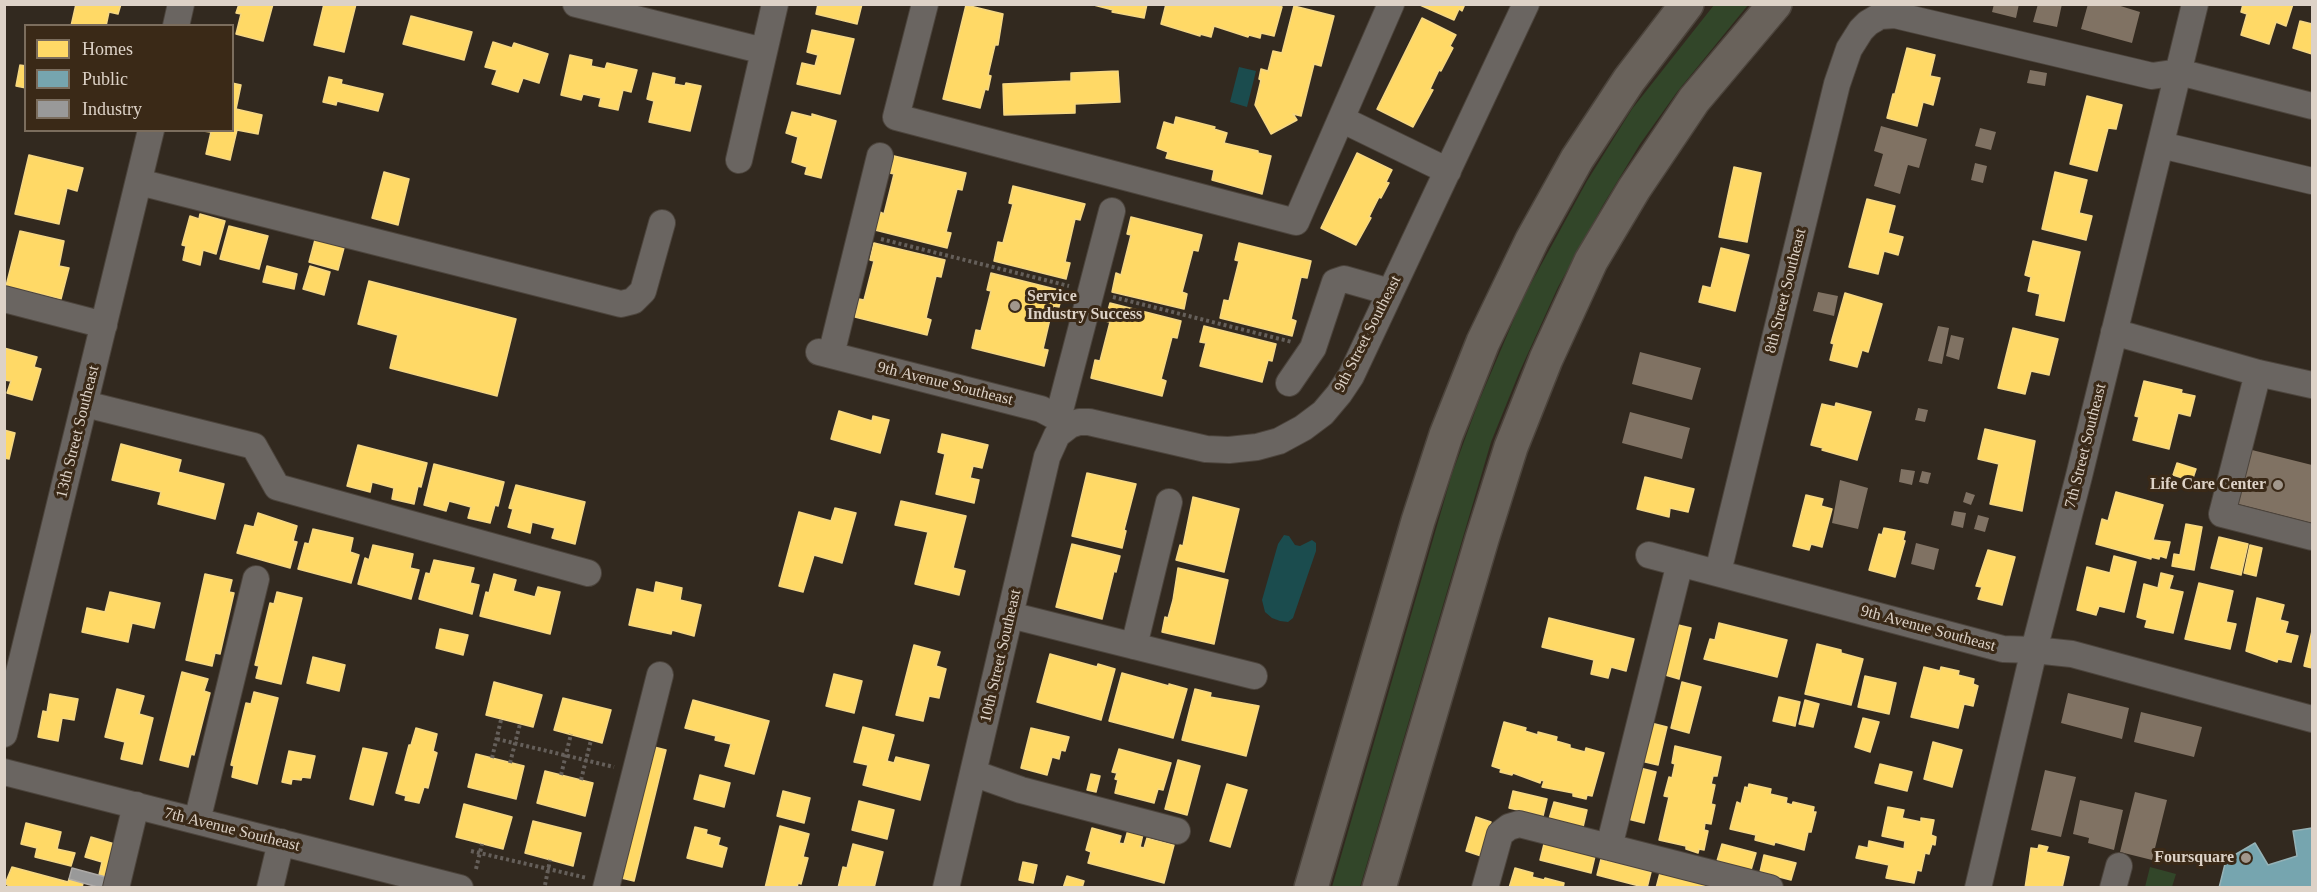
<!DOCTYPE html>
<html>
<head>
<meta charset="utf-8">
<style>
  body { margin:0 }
  #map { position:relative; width:2317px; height:892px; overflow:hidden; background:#32291f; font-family:Georgia,serif }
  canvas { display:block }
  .frame { position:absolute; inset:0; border:6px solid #ddd2c7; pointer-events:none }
  .legend { position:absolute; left:24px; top:24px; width:210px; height:108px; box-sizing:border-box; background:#3a2917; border:2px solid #7b6d5d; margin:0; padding:8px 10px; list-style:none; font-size:18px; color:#ddd2c7 }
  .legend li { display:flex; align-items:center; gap:12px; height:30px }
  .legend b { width:30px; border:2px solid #7b6d5d }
</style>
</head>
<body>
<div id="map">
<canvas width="2317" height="892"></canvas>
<div class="frame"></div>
<ul class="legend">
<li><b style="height:16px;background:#ffd966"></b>Homes</li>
<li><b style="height:16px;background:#76a5af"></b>Public</li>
<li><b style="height:16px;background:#999"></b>Industry</li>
</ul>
</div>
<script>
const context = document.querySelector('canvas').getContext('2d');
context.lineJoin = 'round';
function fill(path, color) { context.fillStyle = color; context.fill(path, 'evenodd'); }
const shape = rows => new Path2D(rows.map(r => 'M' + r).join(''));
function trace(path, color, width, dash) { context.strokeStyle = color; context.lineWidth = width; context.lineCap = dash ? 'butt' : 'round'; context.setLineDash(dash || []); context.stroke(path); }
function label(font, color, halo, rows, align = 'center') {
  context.font = font + ' Georgia,serif'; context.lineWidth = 6; context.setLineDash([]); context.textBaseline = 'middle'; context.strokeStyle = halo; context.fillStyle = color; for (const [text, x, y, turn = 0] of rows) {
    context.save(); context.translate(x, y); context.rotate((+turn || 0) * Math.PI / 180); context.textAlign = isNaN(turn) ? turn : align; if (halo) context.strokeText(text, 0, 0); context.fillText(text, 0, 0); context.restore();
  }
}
fill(shape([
  [1714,5,1748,5,1677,92,1640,144,1603,205,1558,287,1519,373,1491,442,1360,887,1332,887,1452,474,1479,401,1523,298,1587,181,1632,109],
  [2150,867,2176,874,2172,887,2145,887]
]), '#324629');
fill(shape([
  [1239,67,1256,71,1247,107,1230,102],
  [1284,535,1289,536,1295,545,1300,546,1312,540,1316,543,1316,551,1293,618,1288,622,1280,621,1272,618,1265,612,1262,600,1278,544]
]), '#1b4c4e');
const homes = shape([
  [76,4,121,4,118,14,109,12,106,26,71,26,76,4],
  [239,4,273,4,263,41,236,34,241,14,236,13,239,4],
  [324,4,356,4,344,52,314,45,324,4],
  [818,4,862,4,857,24,816,14,818,4],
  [1090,4,1147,4,1144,18,1112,12,1113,10,1090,4],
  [1166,4,1272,4,1282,7,1274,36,1261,33,1260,38,1249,35,1248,37,1214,26,1211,37,1200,34,1200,36,1161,24,1166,4],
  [1465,4,1462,11,1459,9,1454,20,1420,5,1465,4],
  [2243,4,2293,4,2286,26,2276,22,2269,44,2241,35,2247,14,2241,12,2243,4],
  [966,5,1003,14,998,45,995,45,988,75,991,76,988,90,985,89,980,108,943,99,966,5],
  [1294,6,1334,16,1321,66,1314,64,1301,116,1293,114,1297,120,1271,134,1255,105,1261,80,1259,79,1261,69,1268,71,1273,51,1282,53,1294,6],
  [411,16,472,32,464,60,403,44,411,16],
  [1422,18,1456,35,1450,46,1453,48,1441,71,1439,70,1430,89,1433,90,1413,127,1377,109,1422,18],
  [2300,21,2312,24,2312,54,2293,48,2300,21],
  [812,30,854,39,840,94,797,84,802,63,815,66,818,55,807,52,812,30],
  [493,42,512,48,514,43,548,54,539,83,523,78,518,92,492,84,497,70,485,67,493,42],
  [1907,48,1935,55,1930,76,1940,78,1933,105,1923,102,1917,126,1887,118,1893,94,1895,94,1907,48],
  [570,55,592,60,591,66,605,69,607,63,637,70,631,92,623,90,618,110,599,106,601,98,583,94,581,100,561,95,570,55],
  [20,65,26,66,26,88,16,86,20,65],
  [1118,71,1120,102,1075,104,1075,113,1004,115,1003,84,1071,81,1071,73,1118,71],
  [653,73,675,78,674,84,685,86,686,83,701,86,690,131,649,122,654,101,647,99,653,73],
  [329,77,342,80,341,84,383,94,378,111,337,101,336,105,323,102,329,77],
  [232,83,241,85,236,109,262,115,258,134,237,130,230,160,206,154,211,132,203,131,232,130,232,83],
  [2087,96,2122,105,2116,129,2108,128,2097,171,2070,164,2087,96],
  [792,112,812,117,812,114,836,121,821,178,805,174,807,167,792,162,798,137,786,133,792,112],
  [1176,117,1215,127,1214,129,1227,133,1224,143,1258,151,1258,153,1271,156,1262,194,1212,180,1214,170,1166,158,1168,152,1157,148,1164,122,1174,125,1176,117],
  [1357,153,1392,170,1386,182,1389,183,1381,198,1379,197,1369,217,1371,218,1356,245,1321,228,1357,153],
  [29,155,83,168,77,191,67,188,59,224,15,214,29,155],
  [894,156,966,173,962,190,957,189,946,232,951,233,947,248,875,230,880,212,884,214,894,174,890,173,894,156],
  [1734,167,1761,173,1747,242,1719,237,1734,167],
  [384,172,409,179,398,225,372,218,384,172],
  [2055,172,2087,180,2079,213,2092,216,2086,240,2042,229,2055,172],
  [1013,186,1085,204,1080,220,1075,219,1065,262,1070,263,1066,279,994,261,998,242,1003,243,1013,204,1009,203,1013,186],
  [1867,199,1895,206,1888,233,1903,237,1898,255,1884,251,1878,274,1849,267,1867,199],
  [200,214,225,221,216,254,203,250,200,265,183,260,186,246,182,245,190,216,199,219,200,214],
  [1131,217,1202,235,1198,251,1193,250,1182,292,1187,294,1184,309,1112,292,1116,273,1121,275,1131,235,1127,234,1131,217],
  [229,226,268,236,259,269,220,259,229,226],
  [20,231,64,241,59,266,69,268,61,299,6,286,20,231],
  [316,236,345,244,338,270,309,262,316,236],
  [2033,241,2080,252,2064,321,2036,315,2040,294,2028,291,2031,277,2025,275,2033,241],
  [874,243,945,260,941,277,936,276,926,318,931,320,927,335,855,317,859,299,864,300,874,261,870,260,874,243],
  [1239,243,1311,261,1307,278,1301,277,1291,319,1296,321,1292,336,1220,318,1224,300,1229,301,1239,261,1235,260,1239,243],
  [1721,248,1749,255,1735,311,1699,302,1703,286,1711,288,1721,248],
  [267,266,297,274,294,289,263,282,267,266],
  [310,266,330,272,324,295,303,289,310,266],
  [991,273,1063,291,1059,307,1053,306,1043,349,1048,350,1044,366,972,348,976,330,981,331,991,291,987,290,991,273],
  [369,281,516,319,497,396,390,368,398,335,358,324,369,281],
  [1845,293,1882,304,1868,352,1862,350,1857,367,1830,360,1834,344,1831,343,1845,293],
  [1110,303,1181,321,1177,338,1172,337,1161,379,1166,381,1162,396,1091,378,1095,360,1100,361,1110,322,1105,321,1110,303],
  [1204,326,1276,344,1272,361,1268,360,1262,382,1200,366,1206,343,1200,342,1204,326],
  [2013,328,2058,339,2049,375,2031,371,2025,394,1998,388,2013,328],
  [4,348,37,357,34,367,41,369,32,400,7,393,11,381,4,380,4,348],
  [2144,381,2182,390,2181,393,2195,396,2190,416,2178,413,2169,449,2133,440,2139,417,2135,416,2144,381],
  [1836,403,1871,412,1857,460,1822,450,1823,448,1811,445,1822,404,1835,407,1836,403],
  [839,411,872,421,873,416,889,420,880,453,831,439,839,411],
  [1985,429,2035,441,2022,511,1990,504,1999,464,1978,459,1985,429],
  [4,430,15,433,9,459,4,458,4,430],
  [942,434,988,445,982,468,973,466,970,478,979,480,974,503,936,494,945,454,938,452,942,434],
  [121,444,181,460,178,472,224,484,215,519,158,504,161,492,112,480,121,444],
  [358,445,427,463,421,487,418,486,414,504,392,499,394,488,372,482,370,492,347,486,358,445],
  [2177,463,2196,469,2192,481,2173,475,2177,463],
  [434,464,504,482,498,506,495,505,490,523,468,518,471,507,449,501,446,511,424,505,434,464],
  [1087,473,1136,484,1124,530,1126,531,1122,548,1072,536,1087,473],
  [1645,477,1694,489,1688,512,1670,508,1669,517,1637,509,1645,477],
  [516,485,585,502,575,544,552,538,555,528,532,522,530,533,508,527,513,509,509,508,516,485],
  [2116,492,2163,505,2153,540,2170,542,2166,558,2160,556,2159,559,2151,557,2151,559,2096,544,2102,519,2108,521,2116,492],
  [1806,495,1823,499,1821,506,1832,509,1822,547,1811,544,1809,550,1793,546,1806,495],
  [1193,497,1239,509,1224,572,1176,560,1180,545,1183,546,1193,497],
  [901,501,966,516,953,568,965,571,959,595,915,584,928,532,895,525,901,501],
  [835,508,856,513,842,563,814,555,803,592,779,586,799,512,831,521,835,508],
  [258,513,297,526,293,541,297,542,290,568,237,553,245,525,254,527,258,513],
  [2186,524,2202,527,2194,570,2172,566,2174,554,2180,555,2186,524],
  [1884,528,1905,532,1903,540,1905,541,1895,577,1869,570,1879,534,1882,535,1884,528],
  [313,529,353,538,350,552,359,555,351,583,298,569,305,543,309,544,313,529],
  [2219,537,2248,544,2241,575,2211,568,2219,537],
  [1072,544,1120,556,1116,572,1114,571,1102,619,1056,607,1072,544],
  [373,545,413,554,410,568,419,570,411,599,358,584,365,558,369,560,373,545],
  [2250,545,2262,548,2256,576,2244,573,2250,545],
  [1988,550,2015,557,2002,605,1978,599,1982,587,1976,586,1988,550],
  [2114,556,2136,562,2124,612,2099,606,2096,615,2077,610,2087,567,2110,573,2114,556],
  [434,560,474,568,470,583,479,585,472,614,419,599,426,573,430,574,434,560],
  [1178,568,1228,580,1214,644,1162,632,1165,617,1168,618,1173,600,1178,568],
  [2161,573,2173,576,2169,589,2183,592,2173,633,2145,627,2147,620,2137,617,2144,584,2158,588,2161,573],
  [205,574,232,580,229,592,234,593,220,654,215,653,212,666,186,660,205,574],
  [494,574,516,580,513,591,535,597,538,587,560,592,550,634,480,616,486,592,489,593,494,574],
  [656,582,682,588,680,600,701,605,694,636,672,630,671,634,629,625,637,589,654,593,656,582],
  [2199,583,2233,591,2226,622,2236,624,2230,649,2185,639,2199,583],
  [110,592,160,603,154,628,132,623,128,642,82,632,87,608,105,612,110,592],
  [277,592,302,598,281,684,256,678,259,666,255,665,270,603,274,604,277,592],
  [2257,598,2284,605,2280,620,2288,622,2285,633,2298,636,2291,662,2278,659,2277,662,2246,651,2257,598],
  [1549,618,1634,639,1626,671,1611,667,1608,678,1591,674,1594,660,1542,647,1549,618],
  [1719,623,1787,640,1777,677,1704,659,1710,639,1715,640,1719,623],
  [1674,624,1691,628,1679,679,1662,674,1674,624],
  [440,629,468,635,463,655,436,648,440,629],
  [2312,631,2312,668,2304,666,2312,631],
  [1817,644,1841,650,1841,653,1863,659,1851,705,1805,694,1817,644],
  [914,645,940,652,936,666,946,669,939,698,929,696,923,721,896,715,914,645],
  [1050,654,1097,667,1098,664,1115,669,1101,720,1037,702,1050,654],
  [313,657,345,665,339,691,307,683,313,657],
  [1924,667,1940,671,1941,667,1959,671,1958,675,1974,679,1973,684,1978,686,1973,706,1964,704,1958,728,1911,717,1924,667],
  [182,672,208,679,204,691,210,693,194,755,191,754,188,767,160,760,182,672],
  [1122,673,1169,686,1169,684,1187,689,1173,738,1109,721,1122,673],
  [834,674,862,681,854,713,826,706,834,674],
  [1865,676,1896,683,1889,714,1858,707,1865,676],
  [494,682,542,695,533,727,486,715,494,682],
  [1682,682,1701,687,1689,733,1671,728,1682,682],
  [117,689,144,696,139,714,153,718,142,764,121,759,125,742,105,737,117,689],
  [1195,689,1211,693,1210,697,1259,706,1246,756,1182,740,1195,689],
  [254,692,278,698,257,784,232,777,234,766,231,765,246,703,251,704,254,692],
  [50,694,78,699,74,720,62,718,58,741,38,737,43,711,47,712,50,694],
  [1779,697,1800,702,1795,726,1773,721,1779,697],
  [563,698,611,710,602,743,554,730,563,698],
  [693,700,769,721,754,774,725,766,731,744,715,740,716,736,685,728,693,700],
  [1805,700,1819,704,1813,727,1799,724,1805,700],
  [1863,718,1879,722,1870,752,1855,747,1863,718],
  [1504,722,1526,728,1525,731,1538,735,1538,732,1557,737,1556,741,1570,745,1570,748,1585,752,1586,748,1604,753,1592,796,1587,795,1586,799,1573,796,1573,793,1542,787,1544,781,1541,780,1540,783,1513,773,1512,775,1500,772,1501,769,1492,766,1504,722],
  [1651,723,1667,727,1658,765,1641,761,1651,723],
  [863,727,894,735,887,761,894,763,896,757,929,765,920,800,863,785,868,765,854,762,863,727],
  [416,728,437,734,433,751,437,753,428,788,424,787,419,803,405,800,406,796,396,793,409,745,411,745,416,728],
  [1031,728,1069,737,1065,751,1061,750,1059,759,1052,757,1047,775,1021,768,1031,728],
  [1933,742,1962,750,1952,787,1924,779,1933,742],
  [646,745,666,750,634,881,613,876,646,745],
  [1675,746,1721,757,1717,776,1713,776,1711,784,1715,785,1711,804,1715,805,1711,824,1705,823,1704,830,1708,831,1704,850,1699,849,1698,853,1686,849,1686,846,1659,840,1669,797,1664,796,1669,777,1672,778,1675,764,1672,763,1675,746],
  [363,748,387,753,373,805,350,799,363,748],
  [1119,749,1171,763,1163,790,1158,789,1154,803,1115,793,1118,780,1115,779,1117,773,1112,772,1119,749],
  [289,751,315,756,310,778,302,777,301,780,292,779,291,784,282,782,289,751],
  [476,754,524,766,516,799,468,787,476,754],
  [1178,760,1200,766,1187,815,1165,809,1178,760],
  [1880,764,1912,772,1907,791,1875,783,1880,764],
  [1640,768,1656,772,1644,823,1628,819,1640,768],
  [545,771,593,783,585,816,537,803,545,771],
  [1091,774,1100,776,1096,792,1087,790,1091,774],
  [700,775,730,783,724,807,694,799,700,775],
  [1227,784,1247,790,1230,847,1210,841,1227,784],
  [1749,784,1771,789,1770,794,1787,798,1786,803,1792,805,1793,802,1814,807,1813,812,1816,812,1811,832,1808,832,1804,850,1775,842,1774,845,1755,840,1756,835,1730,829,1737,802,1741,804,1745,787,1748,788,1749,784],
  [783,791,810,798,804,823,777,816,783,791],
  [1513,791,1547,799,1543,816,1509,808,1513,791],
  [859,801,894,810,887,839,852,830,859,801],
  [1554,802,1587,810,1583,827,1549,819,1554,802],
  [464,804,512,817,503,849,456,837,464,804],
  [1888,807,1904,810,1902,818,1921,822,1921,818,1934,820,1931,835,1936,837,1935,845,1932,844,1929,854,1925,853,1921,871,1917,870,1914,883,1886,878,1889,865,1856,858,1859,846,1868,848,1869,841,1904,849,1905,841,1882,836,1888,807],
  [1476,817,1491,822,1481,856,1466,851,1476,817],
  [533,821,581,833,573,866,525,853,533,821],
  [26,823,61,832,57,849,75,853,71,866,35,857,37,848,21,844,26,823],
  [780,826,809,834,803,857,808,858,801,884,798,883,797,888,765,888,780,826],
  [695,827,707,830,706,834,720,838,718,845,727,848,722,867,687,858,695,827],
  [1092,828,1121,836,1119,843,1124,844,1128,830,1143,834,1140,847,1144,848,1147,838,1174,845,1164,883,1088,863,1091,852,1086,850,1092,828],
  [91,837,118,845,113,879,99,875,102,862,85,857,91,837],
  [853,844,883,852,874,888,838,888,843,867,847,868,853,844],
  [1544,844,1595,856,1591,873,1540,860,1544,844],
  [1722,844,1756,853,1751,870,1717,861,1722,844],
  [2039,845,2048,847,2046,852,2069,857,2062,888,2025,888,2031,848,2038,849,2039,845],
  [1764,855,1796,863,1791,880,1760,872,1764,855],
  [1601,859,1651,872,1647,888,1597,875,1601,859],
  [1023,862,1037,865,1033,883,1019,880,1023,862],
  [12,867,68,882,69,879,83,883,82,888,7,888,8,885,5,884,12,867],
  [1515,868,1533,873,1532,877,1544,880,1545,878,1564,883,1563,888,1509,888,1515,868],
  [1660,873,1710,886,1710,888,1656,888,1660,873],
  [1067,876,1084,881,1082,888,1063,888,1067,876]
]);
fill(homes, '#ffd966');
trace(homes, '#f5d783', 1.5);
const public = shape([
  [2312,828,2312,888,2219,888,2226,860,2255,843,2268,865,2297,856,2293,831,2312,828]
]);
fill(public, '#76a5af');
trace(public, '#95b2b6', 1.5);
const industry = shape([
  [72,868,113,879,110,888,101,888,69,879,72,868]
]);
fill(industry, '#999');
trace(industry, '#adaaa7', 1.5);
fill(shape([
  [1994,4,2019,4,2016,18,1992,12],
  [2038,4,2062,4,2057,27,2033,22],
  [2088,4,2114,4,2140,12,2132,43,2081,29],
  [2030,70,2047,73,2045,86,2027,83],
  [1881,126,1927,139,1919,168,1908,165,1900,194,1874,186,1883,154,1874,151],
  [1980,128,1996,132,1991,150,1975,146],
  [1975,163,1987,166,1983,183,1971,180],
  [1818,292,1838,296,1834,316,1813,311],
  [1938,326,1949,328,1942,364,1928,361],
  [1951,335,1964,338,1959,360,1946,356],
  [1640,352,1701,368,1692,400,1632,384],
  [1918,408,1928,410,1925,422,1915,420],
  [1630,412,1690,428,1682,459,1622,443],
  [2252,450,2312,465,2312,523,2238,504],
  [1901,469,1915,471,1912,485,1899,482],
  [1922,471,1931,473,1928,484,1919,482],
  [1840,480,1868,488,1858,529,1832,523],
  [1966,492,1975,495,1971,505,1963,502],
  [1954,511,1966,513,1963,528,1951,525],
  [1978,515,1989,518,1985,532,1974,529],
  [1916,543,1939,549,1934,570,1911,564],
  [2068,693,2129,708,2122,739,2061,723],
  [2141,712,2202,727,2194,757,2134,742],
  [2045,770,2076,777,2061,837,2031,830],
  [2135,792,2167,800,2152,860,2120,852],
  [2080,800,2123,810,2114,850,2088,843,2089,838,2073,834]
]), '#807263');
const minor = shape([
  [576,4,764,51],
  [925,4,896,117,1296,222,1391,4],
  [176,26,181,4],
  [1341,119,1448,171],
  [2161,145,2312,181],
  [739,160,775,4],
  [139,182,621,304,633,301,643,291,662,223],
  [4,299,104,325],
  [2114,332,2258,373,2312,385],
  [819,352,1041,409,1058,418,1063,429],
  [831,355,880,156],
  [2258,373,2222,514,2312,537],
  [1289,383,1313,348,1335,282,1344,279,1390,292],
  [85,404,254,446,277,487,588,573],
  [1058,418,1112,211],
  [1649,555,2003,649,2034,650,2072,654,2312,719],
  [1718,572,1837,84,1849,49,1861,30,1868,23,1880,16,1895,15,2152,76,2179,72,2312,106],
  [1010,615,1254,676],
  [1134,646,1169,502],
  [4,734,151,130],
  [4,772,460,888],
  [973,773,1021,790,1177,831],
  [197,821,256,579],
  [1609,847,1680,563],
  [116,888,136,805],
  [270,888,281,842],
  [606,888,660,675],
  [946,888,1047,457,1057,435,1070,425,1079,422,1089,422,1206,449,1229,450,1257,447,1279,441,1303,428,1323,413,1339,394,1351,376,1526,4],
  [1485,888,1500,834,1509,827,1519,824,1770,888],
  [1978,888,2034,650,2079,476,2195,4],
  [2113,888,2119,866]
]);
const highway = shape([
  [1311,888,1418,521,1446,435,1483,342,1532,240,1577,159,1629,80,1687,4],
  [1379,888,1482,539,1511,447,1546,359,1591,261,1634,189,1694,100,1775,4]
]);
trace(minor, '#4c443c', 28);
trace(highway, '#4c443c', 36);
trace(shape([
  [881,239,1069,286],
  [1113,297,1292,342],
  [497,739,614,767],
  [492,758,501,720],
  [510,763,520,724],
  [561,775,571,734],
  [581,780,591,740],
  [471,851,587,878],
  [476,869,482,844],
  [545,885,550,860]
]), '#655f5a', 4, [3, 3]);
trace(minor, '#6a6561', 26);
trace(highway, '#69625b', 33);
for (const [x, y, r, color] of [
  [1015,306,6,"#a1978c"],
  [2278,485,6,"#a1978c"],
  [2246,858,6,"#a1978c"]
]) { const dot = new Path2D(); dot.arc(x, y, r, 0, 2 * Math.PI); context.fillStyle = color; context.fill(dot); trace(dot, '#3a2917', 2); }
label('16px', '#ddd2c7', '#3a2917', [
  ["8th Street Southeast",1786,291,-76],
  ["9th Street Southeast",1368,334,-63],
  ["9th Avenue Southeast",945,384,14],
  ["13th Street Southeast",78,432,-76],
  ["7th Street Southeast",2086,446,-76],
  ["9th Avenue Southeast",1928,629,15],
  ["10th Street Southeast",1001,656,-77],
  ["7th Avenue Southeast",232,830,14]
]);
label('bold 16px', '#ddd2c7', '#3a2917', [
  ["Service",1027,297,"left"],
  ["Industry Success",1027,315,"left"],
  ["Life Care Center",2266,485],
  ["Foursquare",2234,858]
], 'right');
</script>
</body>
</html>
